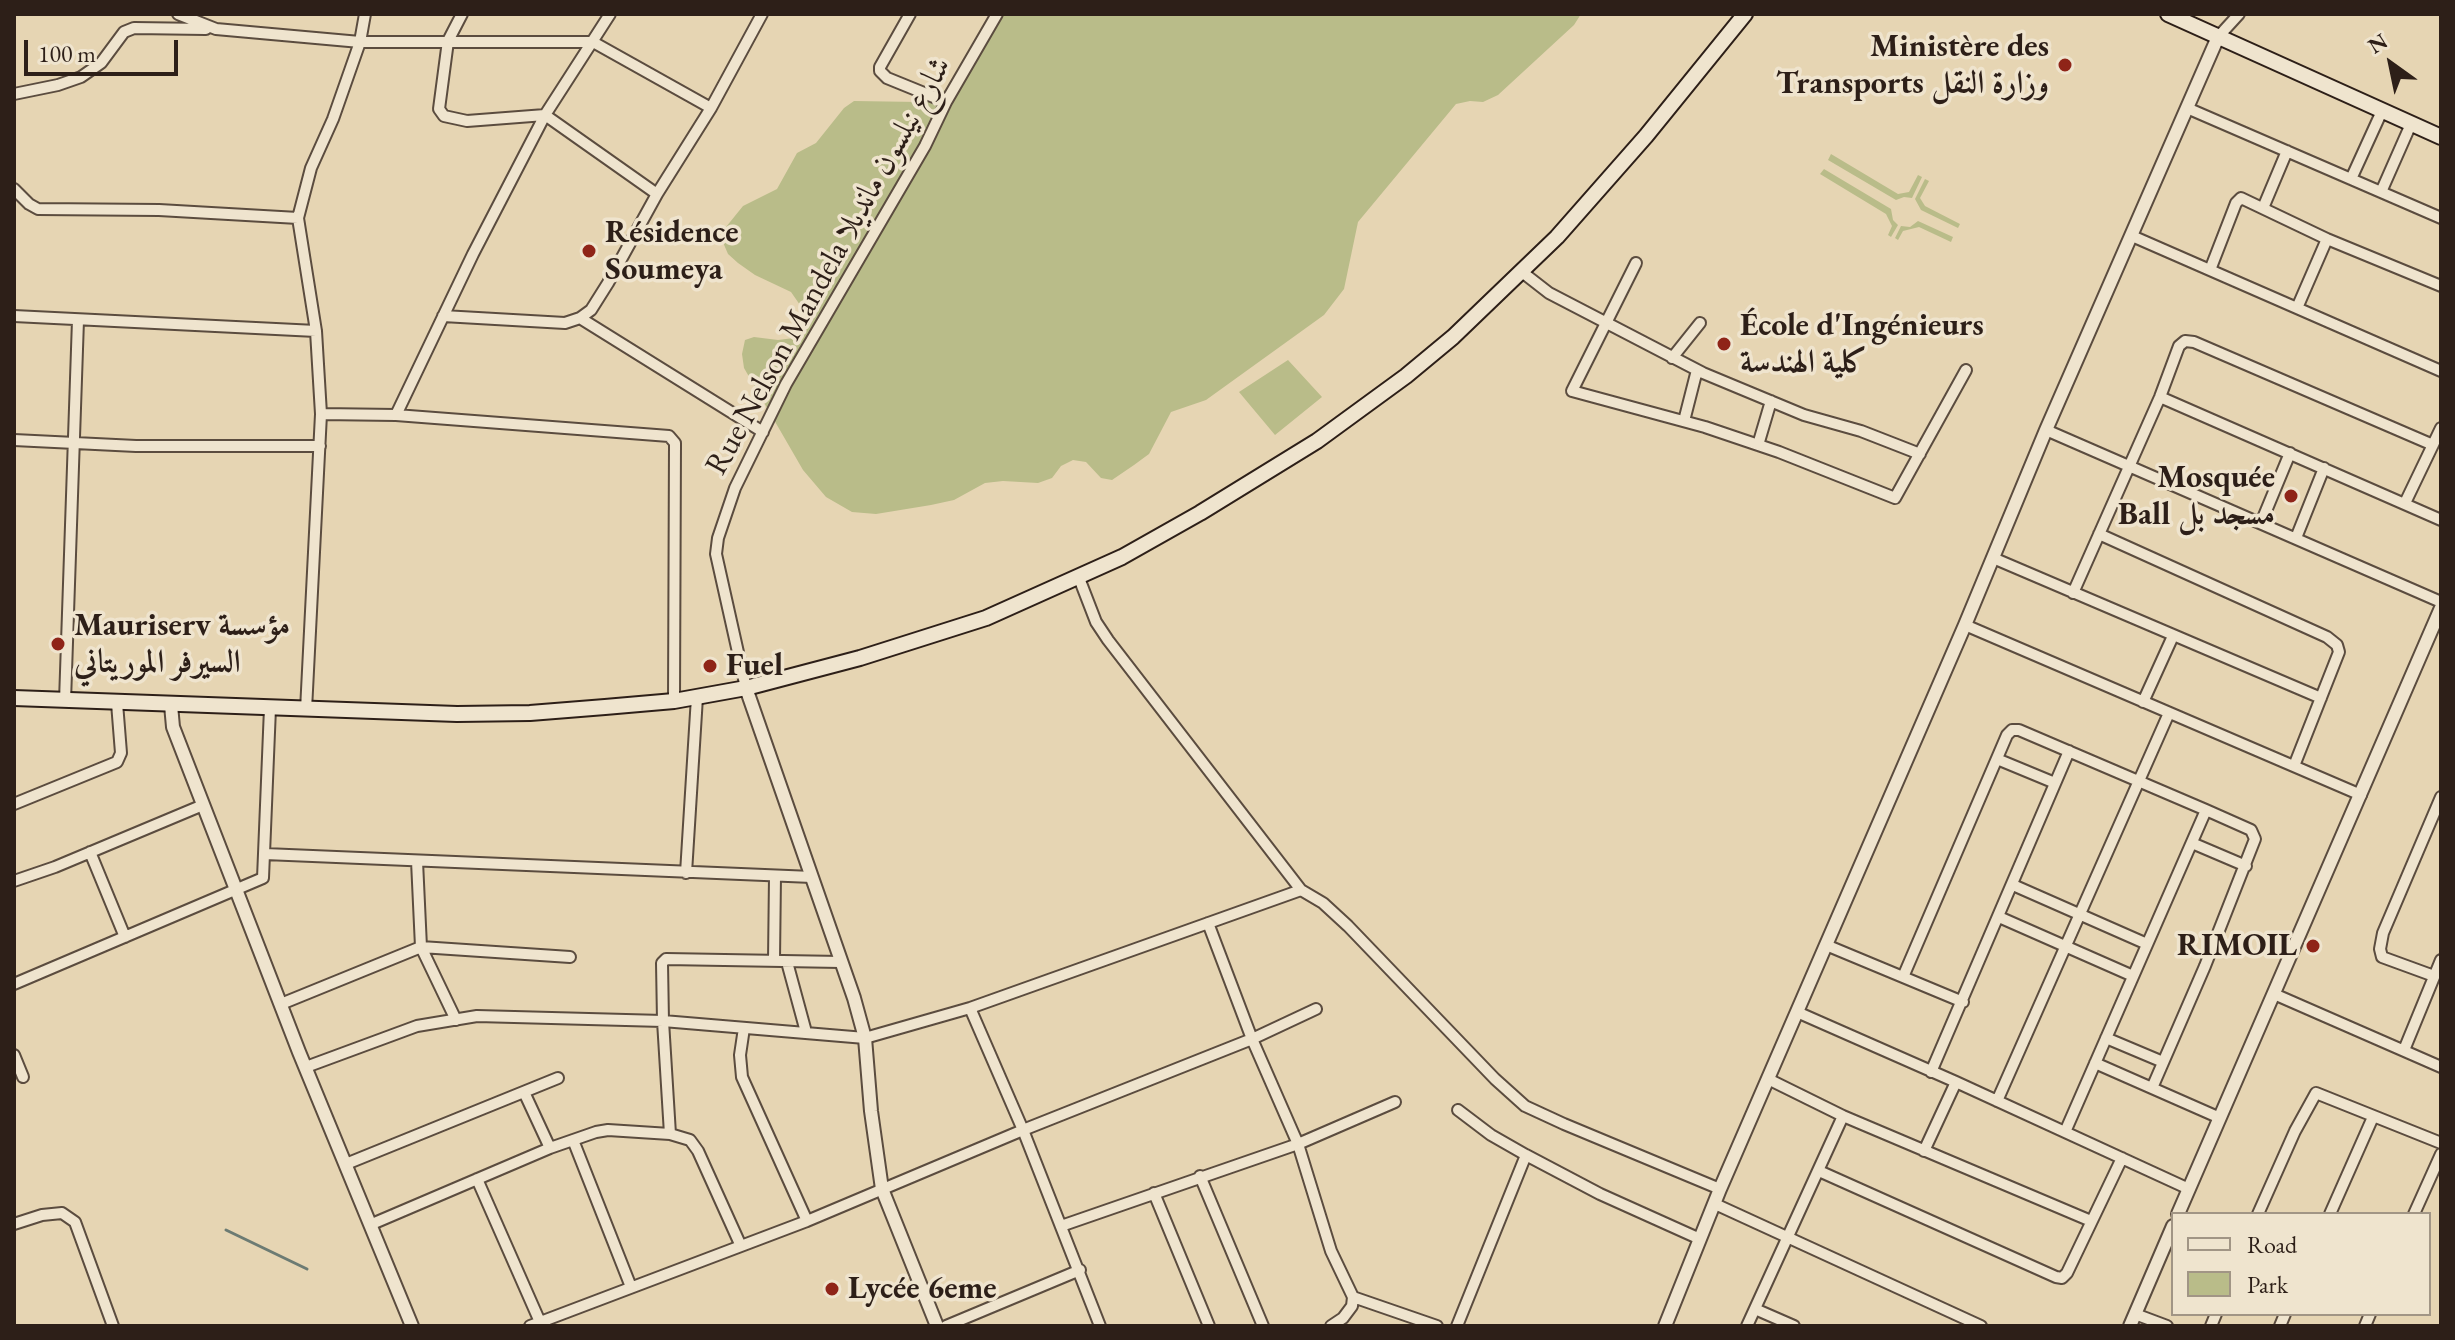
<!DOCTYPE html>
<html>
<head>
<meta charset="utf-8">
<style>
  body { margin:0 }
  #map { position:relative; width:2455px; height:1340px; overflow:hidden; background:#e6d5b3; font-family:"EB Garamond",serif }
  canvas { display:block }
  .frame { position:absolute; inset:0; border:16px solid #2d1f18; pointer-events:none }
  .legend { position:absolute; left:2171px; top:1212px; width:260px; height:104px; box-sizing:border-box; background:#efe4ce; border:2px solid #a19585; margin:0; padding:10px 14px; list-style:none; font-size:24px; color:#2d1f18 }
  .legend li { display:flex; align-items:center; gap:16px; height:40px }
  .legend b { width:40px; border:2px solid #a19585 }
  .north { position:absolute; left:2351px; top:24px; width:80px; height:80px; -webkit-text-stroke:6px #efe4ce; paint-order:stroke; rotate:327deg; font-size:22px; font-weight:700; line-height:32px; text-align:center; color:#2d1f18 }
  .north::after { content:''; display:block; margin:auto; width:28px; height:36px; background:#2d1f18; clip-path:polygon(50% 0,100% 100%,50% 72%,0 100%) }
  .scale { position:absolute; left:24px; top:40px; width:154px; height:36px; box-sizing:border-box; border:4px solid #2d1f18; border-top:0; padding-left:10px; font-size:24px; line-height:28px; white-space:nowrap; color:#2d1f18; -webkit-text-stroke:6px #efe4ce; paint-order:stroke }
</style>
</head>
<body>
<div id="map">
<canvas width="2455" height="1340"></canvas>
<div class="frame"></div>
<ul class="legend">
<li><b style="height:10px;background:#efe4ce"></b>Road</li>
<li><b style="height:22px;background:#b9bc89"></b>Park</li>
</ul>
<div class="north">N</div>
<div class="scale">100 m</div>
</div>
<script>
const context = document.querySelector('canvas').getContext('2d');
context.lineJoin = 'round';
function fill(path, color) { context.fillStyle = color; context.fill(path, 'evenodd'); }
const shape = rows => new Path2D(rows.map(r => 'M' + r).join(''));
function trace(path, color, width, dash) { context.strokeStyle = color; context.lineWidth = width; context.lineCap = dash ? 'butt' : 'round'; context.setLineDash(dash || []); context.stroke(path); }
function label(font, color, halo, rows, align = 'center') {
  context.font = font + ' "EB Garamond",Amiri,serif'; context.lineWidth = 7; context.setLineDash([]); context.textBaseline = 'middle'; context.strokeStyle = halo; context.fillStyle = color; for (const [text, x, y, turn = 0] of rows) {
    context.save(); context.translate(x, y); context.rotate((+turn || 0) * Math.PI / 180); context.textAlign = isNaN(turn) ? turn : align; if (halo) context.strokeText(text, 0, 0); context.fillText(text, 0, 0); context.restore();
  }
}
fill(shape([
  [1001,14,1581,14,1574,25,1498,95,1483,102,1470,101,1456,104,1358,222,1344,289,1324,315,1206,400,1171,412,1149,454,1134,465,1112,480,1101,478,1086,462,1073,460,1061,466,1052,478,1038,483,1003,481,985,483,954,500,931,505,876,514,852,512,826,497,803,470,744,368,742,354,745,340,754,337,778,340,794,338,805,330,809,318,791,292,755,275,738,263,728,254,722,240,726,227,743,206,777,189,797,153,816,143,844,108,854,101,919,102,956,85,970,72],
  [1831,154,1898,194,1909,192,1918,175,1922,177,1912,198,1904,197,1896,200,1828,160],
  [1824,169,1891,209,1893,220,1898,225,1891,237,1888,235,1892,226,1886,214,1820,174],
  [1925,179,1929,181,1920,198,1925,206,1960,224,1958,228,1921,210,1915,199],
  [1918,221,1953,237,1951,242,1919,227,1903,231,1898,240,1895,238,1901,226,1910,227],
  [1288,360,1322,397,1275,435,1239,392]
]), '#b9bc89');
trace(shape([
  [226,1230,307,1269]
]), '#6c7b73', 3);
const minor = shape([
  [178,14,216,29,360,42,593,42,711,108],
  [462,14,448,41,439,109,444,116,467,121,545,115,657,194],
  [910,14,880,67,880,71,887,78,946,102],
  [2218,37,2239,14],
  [14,94,58,85,81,77,101,63,124,32,134,28,206,29],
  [2187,108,2441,218],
  [2351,179,2382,111],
  [14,189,29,204,38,209,159,210,298,218],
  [2381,192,2411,124],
  [2263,208,2287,151],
  [2132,236,2441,371],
  [1636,263,1572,391,1705,427,1779,452,1895,498,1966,370],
  [2210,270,2236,203,2241,198,2327,239,2441,286],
  [1522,272,1549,293,1703,373,1804,415,1861,431,1920,454],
  [2297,308,2327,239],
  [14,316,316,331],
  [443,316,565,323,580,318,591,310,608,283,657,194,711,108,762,14],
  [580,318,763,432],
  [1672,358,1700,323],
  [2160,397,2441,520],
  [321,414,396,415,669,436,675,443,674,701],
  [396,415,473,254,545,115,610,14],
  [1684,421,1697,370],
  [2046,430,2441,602],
  [14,440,136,446,320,446],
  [1758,445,1771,401],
  [2405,503,2441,428],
  [2261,523,2290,453],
  [2099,534,2327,637,2337,645,2339,652,2294,766],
  [2296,538,2324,468],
  [1993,558,2321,698],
  [1079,578,1096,622,1108,640,1301,890,1323,903,1348,926,1495,1079,1525,1106,1564,1124,1720,1189],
  [2073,593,2160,397,2179,346,2185,341,2194,342,2433,445],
  [1965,625,2361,795],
  [746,688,716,554,718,538,735,488,786,384,925,146,946,102,997,14],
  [65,701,78,320],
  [2143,702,2173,636],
  [306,710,321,414,316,331,298,218,311,168,333,119,360,42,365,14],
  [1997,759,2055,783],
  [14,804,117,762,121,753,117,703],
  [2192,843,2246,866],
  [90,852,125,937],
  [265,854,812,877],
  [417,861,421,947,456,1020],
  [686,873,697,697],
  [14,881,55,867,203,805],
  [2013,885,2147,944],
  [1999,917,2133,976],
  [1208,923,1252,1039,1298,1144,1331,1251,1353,1297],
  [1826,945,1963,1002],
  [774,960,775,876],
  [787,962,806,1032],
  [2434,976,2382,957,2380,949,2383,933,2441,797],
  [1903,977,2007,735,2012,730,2019,730,2206,810,2251,830,2255,839,2205,966,2152,1088],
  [14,984,263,878,270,708],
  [2274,994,2441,1067],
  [281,1004,421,947,570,957],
  [970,1008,1023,1130,1252,1039,1316,1009],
  [1797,1012,1956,1082,2189,1189],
  [744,1028,740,1055,742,1077,807,1221],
  [2106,1038,2163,1062],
  [2404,1050,2441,960],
  [14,1055,23,1077],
  [2095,1063,2220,1118],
  [306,1067,417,1026,477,1016,663,1021,865,1038,970,1008,1301,890],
  [1931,1072,2069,751],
  [1768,1079,1843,1116,2091,1221],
  [524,1092,550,1148],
  [1997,1101,2169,713],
  [1458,1110,1491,1135,1526,1155,1600,1194,1700,1239],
  [2065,1132,2206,810],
  [670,1134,663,1021,662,963,666,959,841,962],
  [573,1140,631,1287],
  [1924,1151,1956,1082],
  [346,1164,558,1078],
  [1819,1171,2056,1277,2062,1278,2067,1273,2122,1158],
  [1200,1176,1263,1326],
  [477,1179,540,1322],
  [1154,1193,1209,1326],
  [1715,1204,1981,1326],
  [2258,1214,2295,1131,2316,1093,2441,1143],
  [2330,1214,2373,1117],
  [2414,1214,2441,1154],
  [14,1224,42,1215,62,1213,75,1222,113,1326],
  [372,1224,550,1148,596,1132,608,1130,670,1134,690,1140,698,1151,740,1244],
  [1061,1226,1298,1144,1395,1102],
  [1755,1309,1794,1326],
  [2135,1314,2167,1326],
  [530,1326,807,1221,1023,1130,1100,1326],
  [946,1326,1080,1270],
  [1331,1326,1343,1318,1352,1306,1353,1297,1437,1326],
  [1457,1326,1526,1155],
  [1747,1326,1843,1116],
  [2211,1326,2216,1314],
  [2280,1326,2285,1314],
  [2365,1326,2370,1314]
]);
const tertiary = shape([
  [746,688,854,998,865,1038,871,1111,882,1189,937,1326],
  [171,705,173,727,299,1052,412,1326],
  [2178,1214,2441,608],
  [1665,1326,1720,1189,1965,625,2046,430,2218,37],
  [2130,1326,2173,1226]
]);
const secondary = shape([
  [2168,14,2441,137],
  [14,698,457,714,530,713,605,707,674,701,746,688,860,658,986,618,1122,557,1200,513,1317,441,1406,376,1453,337,1557,237,1646,136,1745,14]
]);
trace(minor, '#5b4c3f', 14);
trace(tertiary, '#5b4c3f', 16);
trace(secondary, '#2d1f18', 18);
trace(minor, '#efe4ce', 10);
trace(tertiary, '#efe4ce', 12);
trace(secondary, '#efe4ce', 14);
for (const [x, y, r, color] of [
  [2065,65,8,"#8f2418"],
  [589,251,8,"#8f2418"],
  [1724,344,8,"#8f2418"],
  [2291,496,8,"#8f2418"],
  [58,644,8,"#8f2418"],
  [710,666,8,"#8f2418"],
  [2313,946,8,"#8f2418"],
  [832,1289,8,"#8f2418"]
]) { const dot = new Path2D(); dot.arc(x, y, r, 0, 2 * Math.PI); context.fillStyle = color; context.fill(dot); trace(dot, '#efe4ce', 3); }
label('bold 32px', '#2d1f18', '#efe4ce', [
  ["Ministère des",2049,47,"right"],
  ["Transports وزارة النقل",2049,84,"right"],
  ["Résidence",605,233],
  ["Soumeya",605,270],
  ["École d'Ingénieurs",1740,326],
  ["كلية الهندسة",1740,363],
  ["Mosquée",2275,478,"right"],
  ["Ball مسجد بل",2275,515,"right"],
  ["Mauriserv مؤسسة",74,626],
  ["السيرفر الموريتاني",74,663],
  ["Fuel",726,666],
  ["RIMOIL",2297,946,"right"],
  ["Lycée 6eme",848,1289]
], 'left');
label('32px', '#2d1f18', '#efe4ce', [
  ["Rue Nelson Mandela شارع نيلسون مانديلا",829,266,-61]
]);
</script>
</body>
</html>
